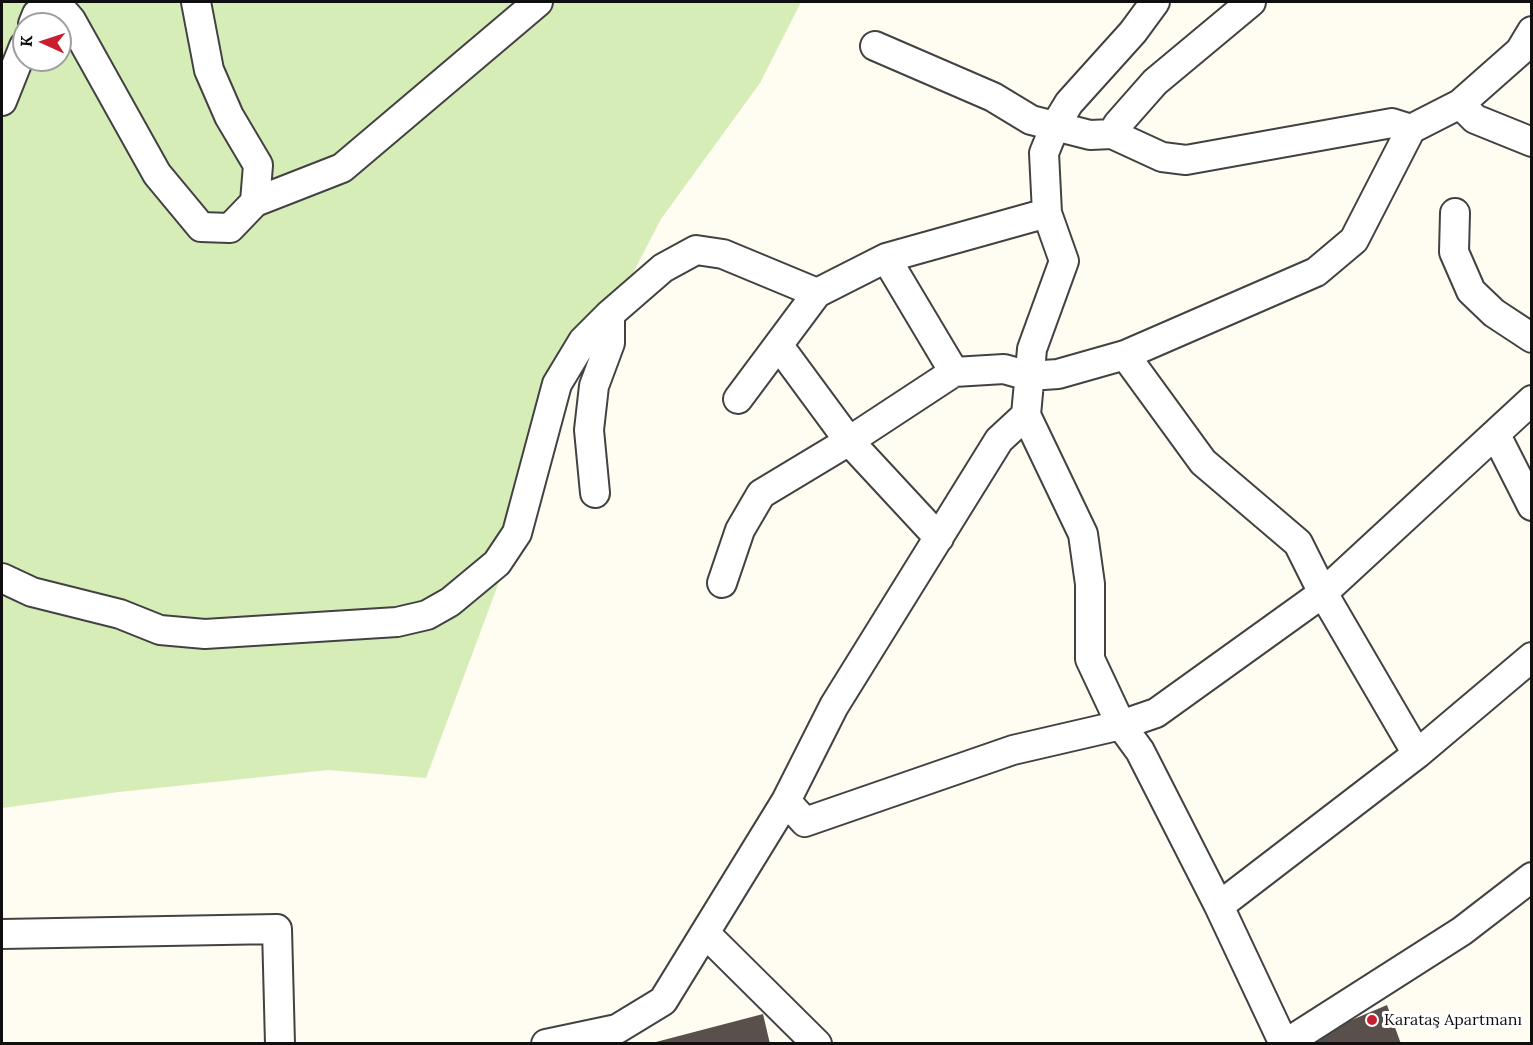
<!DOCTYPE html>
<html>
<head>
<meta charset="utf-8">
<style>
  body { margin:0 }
  #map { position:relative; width:1533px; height:1045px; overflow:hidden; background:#fffcf2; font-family:Lora,serif }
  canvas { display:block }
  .frame { position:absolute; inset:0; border:3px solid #0f0f0f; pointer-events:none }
  .north { position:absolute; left:12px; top:12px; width:60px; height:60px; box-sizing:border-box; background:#fff; border:2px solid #9f9f9f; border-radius:50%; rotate:273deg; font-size:16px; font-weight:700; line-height:24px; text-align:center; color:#0f0f0f }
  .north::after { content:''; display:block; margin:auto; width:21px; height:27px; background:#c91e2f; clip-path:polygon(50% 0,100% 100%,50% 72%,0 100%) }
</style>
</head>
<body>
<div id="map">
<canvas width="1533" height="1045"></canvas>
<div class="frame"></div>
<div class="north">K</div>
</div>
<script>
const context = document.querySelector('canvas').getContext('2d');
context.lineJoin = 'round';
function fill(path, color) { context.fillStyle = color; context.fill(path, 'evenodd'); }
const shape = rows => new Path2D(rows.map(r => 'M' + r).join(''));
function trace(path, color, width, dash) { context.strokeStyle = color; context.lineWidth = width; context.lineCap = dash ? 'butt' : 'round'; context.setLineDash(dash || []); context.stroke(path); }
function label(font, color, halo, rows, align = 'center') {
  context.font = font + ' Lora,serif'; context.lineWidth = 6; context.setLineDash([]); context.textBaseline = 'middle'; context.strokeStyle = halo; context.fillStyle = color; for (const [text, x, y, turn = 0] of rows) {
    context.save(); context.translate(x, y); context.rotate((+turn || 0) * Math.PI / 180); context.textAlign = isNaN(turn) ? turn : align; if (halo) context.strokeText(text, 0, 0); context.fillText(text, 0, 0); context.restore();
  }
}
fill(shape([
  [2,2,801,2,760,83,661,219,566,402,426,778,328,770,119,792,2,808],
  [24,24,60,24,60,60,24,60]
]), '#d6edb8');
fill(shape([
  [1387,1005,1401,1044,1317,1044,1314,1036],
  [763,1014,770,1044,652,1044,652,1043]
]), '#59504b');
const minor = shape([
  [1155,2,1133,32,1069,103,1055,126,1044,153,1047,213,1064,261,1032,349,1026,415,1083,534,1090,584,1090,659,1121,725,1140,751,1219,906,1284,1044],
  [33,24,37,14,56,3,71,20,157,174,201,227,230,228,255,202,258,165,229,116,209,70,196,2],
  [875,46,993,97,1031,120,1090,135,1112,134,1162,157,1186,160,1392,123,1411,129],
  [2,101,24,46],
  [1460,104,1475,119,1532,142],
  [1112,134,1118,124,1155,82,1251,2],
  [255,202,342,168,538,2],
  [1455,213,1454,252,1471,291,1494,313,1532,338],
  [886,258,954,372],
  [779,346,849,441,939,538],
  [1125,355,1203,462,1298,543,1323,593,1417,754],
  [738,399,817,293],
  [1026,415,999,440,834,706,786,801,805,822,1013,750,1121,725,1156,713,1323,593,1532,400],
  [1496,435,1532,506],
  [595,493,589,430,594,386,610,343,610,314],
  [2,578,32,592,120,614,160,630,205,634,397,622,427,615,450,602,497,563,517,533,557,384,583,341,610,314,663,268,696,250,723,254,817,293,886,258,1047,213],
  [722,583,740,530,761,494,849,441,954,372,1004,369,1029,376,1058,374,1125,355,1316,272,1354,240,1411,129,1460,104,1520,51,1532,31],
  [1219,906,1417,754,1532,657],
  [705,933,817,1044],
  [2,934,277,929,280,1044],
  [546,1044,617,1029,663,1001,786,801],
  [1285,1044,1462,931,1532,877]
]);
trace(minor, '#424242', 32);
trace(minor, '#fff', 28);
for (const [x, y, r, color] of [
  [1372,1020,6,"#c91e2f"]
]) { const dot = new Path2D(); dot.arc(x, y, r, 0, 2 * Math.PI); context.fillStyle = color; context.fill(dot); trace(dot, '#fff', 2); }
label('16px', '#0f0f0f', '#fff', [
  ["Karataş Apartmanı",1384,1020]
], 'left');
</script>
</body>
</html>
